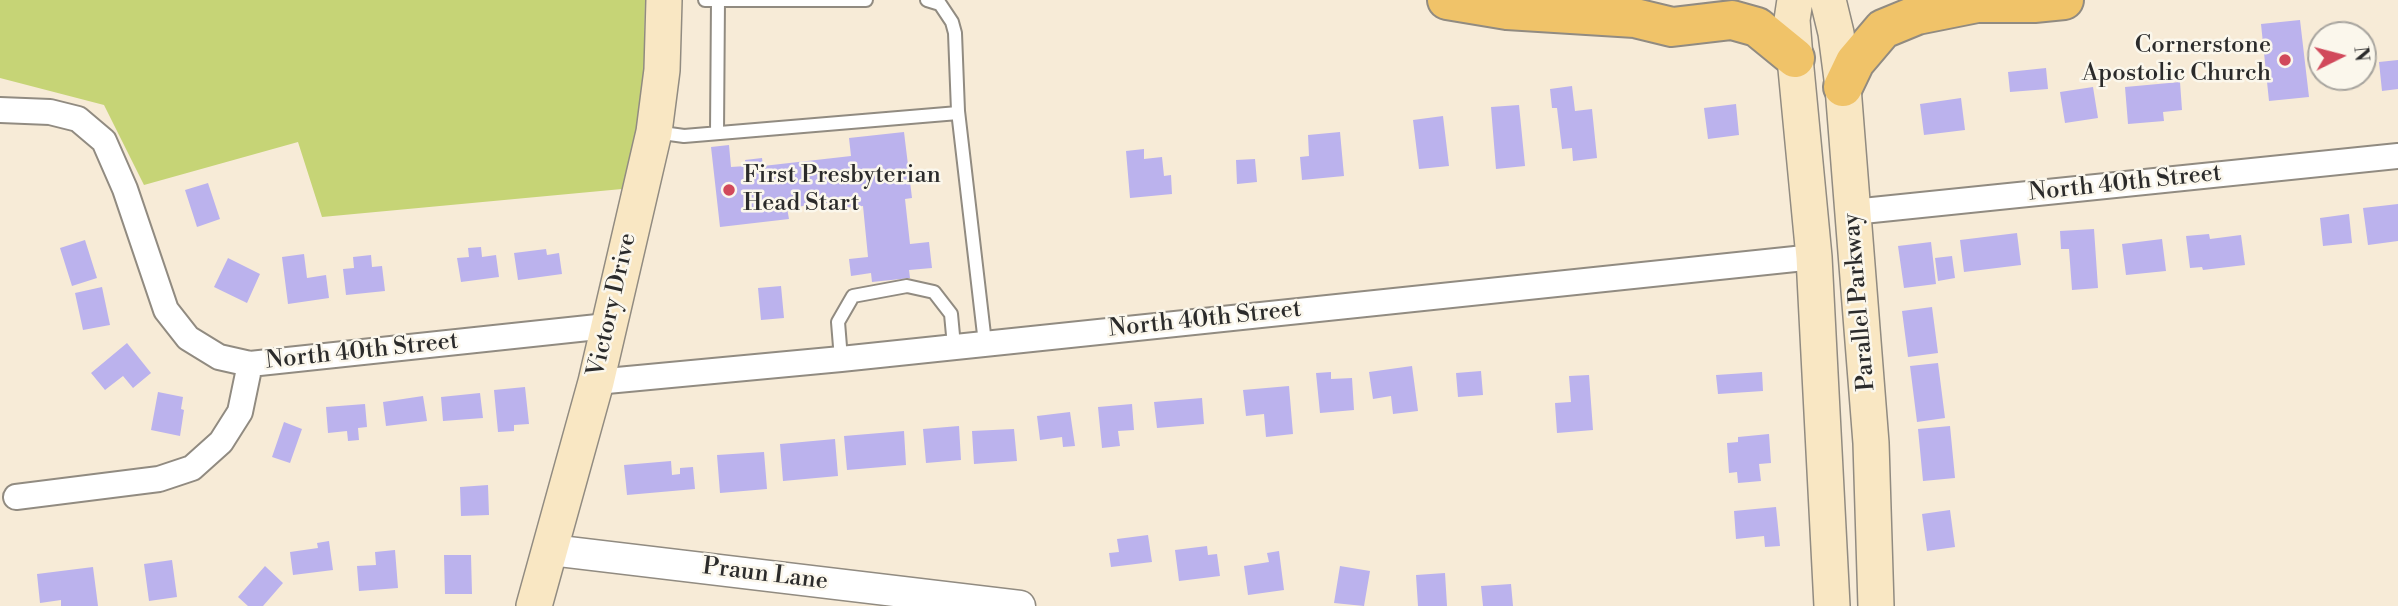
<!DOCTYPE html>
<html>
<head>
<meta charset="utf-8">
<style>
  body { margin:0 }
  #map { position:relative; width:2398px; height:606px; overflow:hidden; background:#f7ebd7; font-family:"Libre Bodoni",serif }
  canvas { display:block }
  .north { position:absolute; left:2307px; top:21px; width:70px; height:70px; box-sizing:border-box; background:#fbf7ec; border:2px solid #a8a59f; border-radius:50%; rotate:84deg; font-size:19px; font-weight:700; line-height:28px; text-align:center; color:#2b2b2b }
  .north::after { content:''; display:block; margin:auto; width:24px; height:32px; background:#d1495b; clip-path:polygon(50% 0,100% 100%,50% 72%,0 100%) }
</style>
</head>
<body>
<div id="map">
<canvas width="2398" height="606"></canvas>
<div class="north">N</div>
</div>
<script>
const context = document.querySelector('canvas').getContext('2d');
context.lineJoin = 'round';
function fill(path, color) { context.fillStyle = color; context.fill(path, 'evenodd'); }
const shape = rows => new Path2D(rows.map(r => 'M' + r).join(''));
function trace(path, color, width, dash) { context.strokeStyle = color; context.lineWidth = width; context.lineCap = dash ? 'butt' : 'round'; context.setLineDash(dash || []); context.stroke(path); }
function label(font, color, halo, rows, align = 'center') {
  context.font = font + ' "Libre Bodoni",serif'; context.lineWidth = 5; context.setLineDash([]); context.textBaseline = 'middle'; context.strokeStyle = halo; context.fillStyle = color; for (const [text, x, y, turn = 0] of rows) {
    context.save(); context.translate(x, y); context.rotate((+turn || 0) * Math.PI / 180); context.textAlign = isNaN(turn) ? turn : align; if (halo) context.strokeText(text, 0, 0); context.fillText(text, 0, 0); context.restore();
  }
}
fill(shape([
  [0,0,645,0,644,65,638,127,622,189,322,217,298,142,144,185,104,105,0,78]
]), '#c6d476');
fill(shape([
  [2300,20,2309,97,2269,101,2261,24],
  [2398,60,2398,89,2382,91,2379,62],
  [2046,68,2048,89,2010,92,2008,72],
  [2180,82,2182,110,2163,112,2164,121,2128,124,2125,87],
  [1572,86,1575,111,1592,109,1597,158,1573,161,1572,148,1562,149,1557,108,1552,108,1550,89],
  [2093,87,2098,118,2065,123,2060,92],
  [1961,98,1965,130,1924,135,1920,104],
  [1736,104,1739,135,1708,139,1704,108],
  [1519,105,1525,166,1496,169,1491,107],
  [1443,116,1449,166,1419,169,1413,120],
  [904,132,912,198,905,199,910,244,929,242,932,268,909,270,910,278,872,282,871,273,851,276,849,259,868,257,863,206,843,208,843,201,787,208,789,219,720,227,711,147,729,145,731,167,746,166,745,160,762,158,763,166,851,156,849,138],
  [1340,132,1344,176,1302,180,1300,157,1309,156,1308,135],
  [1144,149,1144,159,1162,157,1164,176,1171,175,1172,194,1130,198,1126,151],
  [1255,159,1257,182,1237,184,1236,160],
  [208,183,220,219,197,227,185,190],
  [2398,204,2398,241,2368,245,2363,208],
  [2349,214,2352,243,2323,246,2320,218],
  [2094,229,2098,288,2072,290,2069,249,2061,249,2060,231],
  [2017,233,2021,265,1964,272,1960,240],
  [2209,234,2210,239,2241,235,2245,265,2203,270,2202,267,2190,268,2186,236],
  [2162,239,2166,271,2126,275,2122,244],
  [85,240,97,278,72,286,60,248],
  [1931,242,1936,284,1904,288,1898,246],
  [481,247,482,257,496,255,499,277,461,282,457,258,469,257,468,248],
  [546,249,547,255,559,253,562,274,518,280,514,253],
  [304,254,307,278,326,275,329,298,288,304,282,257],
  [371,255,372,267,382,266,385,291,346,295,343,269,354,268,353,257],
  [1952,256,1955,278,1938,281,1935,258],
  [228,258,260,274,247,303,214,287],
  [781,286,784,318,761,320,758,288],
  [102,287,110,325,83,330,75,293],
  [1932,307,1938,353,1908,357,1902,311],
  [127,343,151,373,133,388,123,376,105,390,91,373],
  [1938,363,1945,418,1917,422,1910,366],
  [1412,366,1418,411,1393,414,1391,396,1373,399,1369,372],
  [1481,371,1483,395,1458,397,1456,373],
  [1331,372,1331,379,1352,378,1354,410,1320,413,1316,373],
  [1762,372,1763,391,1718,394,1716,375],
  [1589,375,1593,430,1557,433,1555,403,1571,402,1569,376],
  [1289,386,1293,434,1266,437,1264,414,1246,416,1243,390],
  [525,387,529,424,514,425,514,431,498,432,494,390],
  [158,392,183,397,181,409,184,410,180,436,151,430],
  [480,393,483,418,443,421,441,397],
  [423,396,427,421,386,426,383,402],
  [1202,398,1204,424,1157,428,1154,402],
  [365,404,367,427,358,428,359,440,348,441,347,431,328,433,326,407],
  [1132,404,1134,430,1118,431,1120,446,1102,448,1098,407],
  [1070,412,1075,446,1063,447,1062,437,1040,440,1037,416],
  [284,422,302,429,290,463,272,457],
  [959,426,961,460,926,463,923,429],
  [1950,426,1955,478,1923,481,1918,429],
  [1014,429,1017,461,974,464,972,431],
  [904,431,906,465,847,470,844,436],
  [1769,434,1771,463,1759,464,1761,481,1738,483,1737,472,1729,473,1727,443,1738,442,1738,437],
  [835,439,838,476,783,481,780,444],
  [764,452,767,489,720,493,717,455],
  [671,461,672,475,680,474,680,468,693,467,695,489,627,495,624,465],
  [488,485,489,515,461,516,460,487],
  [1776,507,1780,546,1765,547,1764,536,1736,539,1734,511],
  [1950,510,1955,547,1927,551,1922,514],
  [1148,535,1152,562,1111,567,1109,553,1119,552,1117,539],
  [329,541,333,570,293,575,290,552,318,548,317,543],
  [1207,546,1208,555,1217,554,1220,576,1179,581,1175,550],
  [395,550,398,588,359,591,357,566,376,565,375,552],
  [1279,551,1284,590,1248,595,1244,566,1269,562,1267,553],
  [444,555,471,555,472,594,445,594],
  [172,560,177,597,149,601,144,564],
  [265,566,283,583,263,606,248,606,238,597],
  [1340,566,1370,571,1364,606,1334,603],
  [93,567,98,606,61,606,61,600,40,603,37,574],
  [1445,573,1447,606,1418,606,1416,575],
  [1511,584,1513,606,1483,606,1481,586]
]), '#bbb2ed');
const service = shape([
  [705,0,866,0],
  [927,0,940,4,952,22,955,33,958,111,985,343],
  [655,132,684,136,958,113],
  [717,133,718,0],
  [841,359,838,322,853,296,907,286,934,292,951,314,954,346]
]);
const minor = shape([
  [0,110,50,112,78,119,104,141,125,189,166,310,188,338,219,357,250,364,607,326],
  [1853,212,2398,156],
  [596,382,841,359,1814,257],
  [16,497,159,479,192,468,221,442,240,412,250,364]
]);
const tertiary = shape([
  [551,550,1020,606]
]);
const secondary = shape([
  [1795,0,1792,20,1795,58,1814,257,1832,606],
  [1828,0,1836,33,1843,87,1871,443,1876,606],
  [534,606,596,382,654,132,662,70,664,0]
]);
const motorway = shape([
  [1447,0,1507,10,1635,18,1672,27,1732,20,1757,27,1795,58],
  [1967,0,1977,3,2034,3,2064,0],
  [1843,87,1855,62,1883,29,1917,15,1977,3]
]);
trace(service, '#918b81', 16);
trace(minor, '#918b81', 28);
trace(tertiary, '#918b81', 33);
trace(secondary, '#918b81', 38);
trace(motorway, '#918b81', 42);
trace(service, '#fff', 12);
trace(minor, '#fff', 24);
trace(tertiary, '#fff', 30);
trace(secondary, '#f9e7c3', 35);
trace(motorway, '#f0c369', 38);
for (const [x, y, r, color] of [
  [2285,60,7,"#d1495b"],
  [729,190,7,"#d1495b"]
]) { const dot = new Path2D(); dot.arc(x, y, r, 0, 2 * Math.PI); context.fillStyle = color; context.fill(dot); trace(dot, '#fbf7ec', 2.5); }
label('24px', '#2b2b2b', '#fbf7ec', [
  ["Cornerstone",2271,46],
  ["Apostolic Church",2271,74],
  ["First Presbyterian",743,176,"left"],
  ["Head Start",743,204,"left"]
], 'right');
label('24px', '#2b2b2b', '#fbf7ec', [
  ["North 40th Street",2125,184,-6],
  ["Parallel Parkway",1860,302,-95],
  ["Victory Drive",613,305,-77],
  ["North 40th Street",1205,320,-6],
  ["North 40th Street",362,352,-6],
  ["Praun Lane",765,575,7]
]);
</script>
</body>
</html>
